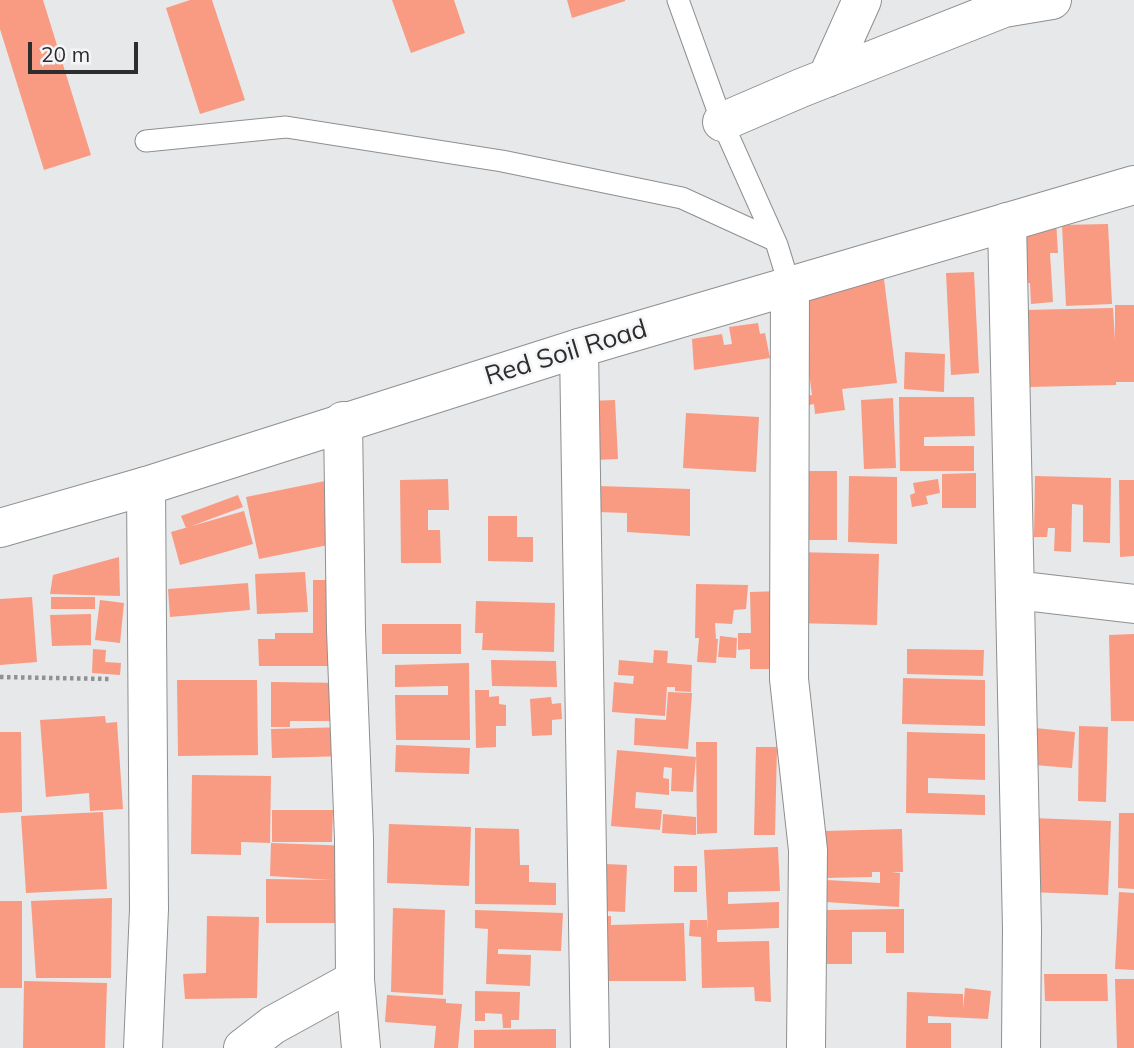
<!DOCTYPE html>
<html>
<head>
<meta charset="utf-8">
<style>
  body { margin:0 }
  #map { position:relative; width:1134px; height:1048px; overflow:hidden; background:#e7e8e9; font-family:Mulish,sans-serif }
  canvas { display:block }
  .scale { position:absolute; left:28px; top:42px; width:110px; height:32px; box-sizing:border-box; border:4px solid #2d2d2e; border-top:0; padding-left:9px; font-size:21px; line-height:24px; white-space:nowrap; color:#2d2d2e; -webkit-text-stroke:5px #f4f5f7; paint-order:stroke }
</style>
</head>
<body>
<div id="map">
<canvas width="1134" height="1048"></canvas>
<div class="scale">20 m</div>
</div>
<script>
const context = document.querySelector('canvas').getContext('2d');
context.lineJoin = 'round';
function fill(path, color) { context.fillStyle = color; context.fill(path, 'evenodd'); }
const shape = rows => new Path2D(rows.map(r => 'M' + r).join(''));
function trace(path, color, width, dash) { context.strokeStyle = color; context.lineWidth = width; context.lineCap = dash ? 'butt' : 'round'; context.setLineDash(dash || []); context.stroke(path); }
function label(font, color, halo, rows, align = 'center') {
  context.font = font + ' Mulish,sans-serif'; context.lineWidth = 5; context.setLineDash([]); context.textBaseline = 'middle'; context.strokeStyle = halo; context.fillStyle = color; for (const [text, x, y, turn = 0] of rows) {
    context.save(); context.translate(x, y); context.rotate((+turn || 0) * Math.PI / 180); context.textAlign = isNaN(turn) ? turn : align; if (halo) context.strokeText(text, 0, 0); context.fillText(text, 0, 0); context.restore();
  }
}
fill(shape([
  [0,0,43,0,91,155,44,170,0,29],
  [190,0,212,0,245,100,200,114,166,8],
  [392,0,454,0,465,33,411,53],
  [567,0,625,0,625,1,572,18],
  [1056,220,1058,253,1050,253,1053,302,1031,304,1030,283,1020,283,1017,237],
  [1108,224,1112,304,1066,306,1062,225],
  [974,272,979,373,951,375,946,273],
  [884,279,897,383,842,389,845,410,815,414,814,404,797,407,796,397,812,395,798,289],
  [1115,305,1134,305,1134,382,1116,382,1116,385,1027,387,1025,310,1113,308,1115,341],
  [758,323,760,334,765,333,770,358,694,370,692,339,722,334,724,345,732,344,729,327],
  [905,352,945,354,944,392,904,389],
  [899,397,974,397,975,436,924,437,924,446,974,446,974,471,900,471],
  [893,398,896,468,864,469,861,400],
  [615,400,618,459,594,460,590,401],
  [686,413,759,417,756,472,683,468],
  [808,471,837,471,837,540,808,540],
  [976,473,976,508,942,508,942,474],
  [849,476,897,477,897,544,848,542],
  [1035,476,1111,478,1110,543,1083,542,1083,505,1072,504,1071,552,1054,551,1055,528,1048,528,1047,537,1034,537],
  [448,479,449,510,428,510,428,530,440,530,441,563,401,563,400,480],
  [938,479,940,493,926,496,928,504,912,507,910,495,915,493,913,483],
  [330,480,343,542,259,559,246,497],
  [1119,480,1134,480,1134,556,1120,557],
  [598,486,690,489,690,536,627,532,627,513,597,512],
  [238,495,243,507,186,528,181,516],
  [244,511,253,544,180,565,171,532],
  [488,516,517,516,517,537,533,537,533,562,488,561],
  [795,552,879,554,877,625,793,623],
  [119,557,120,596,50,594,53,575],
  [305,572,308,612,257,614,255,574],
  [313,580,342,580,343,666,259,666,258,639,275,639,275,633,313,633],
  [248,583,250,610,170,617,168,589],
  [696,584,748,585,746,609,734,610,732,624,715,623,716,639,718,639,716,663,697,662,699,638,695,638],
  [782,591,783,669,750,669,750,649,738,650,738,633,751,633,750,592],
  [32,597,37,662,0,665,0,599],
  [51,597,95,597,95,609,51,609],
  [100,600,124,603,120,643,95,640],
  [476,601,555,603,554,652,482,650,483,633,475,633],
  [91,614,91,645,52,646,50,615],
  [382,624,461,624,461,654,382,654],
  [1134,634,1134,721,1111,721,1109,635],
  [720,636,737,638,736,658,718,657],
  [93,649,106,650,105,662,121,663,120,675,92,673],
  [907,649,984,650,983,676,907,674],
  [654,650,668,651,667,663,692,665,691,692,675,691,675,687,667,687,665,716,612,712,614,682,633,684,634,676,618,675,619,660,653,663],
  [491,660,556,661,557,687,492,686],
  [469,663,470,740,396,740,395,695,448,695,448,686,395,687,395,665],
  [903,678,985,680,985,726,902,724],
  [177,680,257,680,258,755,178,756],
  [271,682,347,683,347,721,290,721,290,727,271,727],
  [475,690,489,690,489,697,499,696,499,704,506,705,506,726,496,726,496,747,476,748],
  [668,692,692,693,688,749,634,745,635,718,666,720],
  [551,697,552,704,561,703,562,719,552,720,552,735,532,736,530,699],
  [105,716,106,723,117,722,123,809,90,811,89,793,46,797,40,720],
  [1079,726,1108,727,1106,802,1078,801],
  [347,727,348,756,272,758,271,729],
  [1025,727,1075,732,1072,768,1021,764],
  [0,732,21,732,22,812,0,813],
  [907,732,985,734,985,780,928,778,928,793,985,795,985,815,906,813],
  [696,742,717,742,717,833,697,834],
  [396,745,470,748,469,774,395,772],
  [756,747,777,747,775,835,754,835],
  [617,750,696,757,693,792,671,791,672,768,664,767,663,778,669,779,669,795,636,792,635,808,662,810,660,830,611,826],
  [192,775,271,776,270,843,241,842,241,855,191,854],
  [272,810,333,810,332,842,272,842],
  [103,812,107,889,26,893,21,816],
  [1119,813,1134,813,1134,889,1118,888],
  [663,814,696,817,696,835,662,833],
  [1032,818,1111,821,1108,895,1029,892],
  [389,824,471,827,469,886,387,883],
  [475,828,519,829,520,865,529,865,529,882,556,883,556,905,475,904],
  [902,829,903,872,891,872,900,873,899,907,826,902,827,880,880,883,880,872,872,872,872,877,825,878,824,831],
  [271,843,351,846,347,923,266,923,266,879,332,880,270,876],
  [778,847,780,891,728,892,728,904,779,902,779,928,717,930,717,942,769,941,771,1002,755,1001,754,987,702,988,701,937,689,936,690,920,707,920,708,931,704,850],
  [605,864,627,865,625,912,603,911],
  [674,866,697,866,697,892,674,892],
  [1119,892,1134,893,1134,970,1115,969],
  [112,898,111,978,36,978,31,901],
  [0,901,22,901,22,988,0,988],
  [393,908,445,910,443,995,391,992],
  [904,909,904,953,886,953,886,932,852,932,852,964,827,964,826,910],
  [475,910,563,913,561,951,498,949,498,954,531,955,530,986,486,984,488,929,475,928],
  [207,916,259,917,257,998,185,999,183,974,206,973],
  [595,916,611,916,611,925,684,923,686,981,597,981],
  [1044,974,1107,974,1108,1001,1045,1001],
  [1115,979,1134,979,1134,1048,1117,1048],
  [24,981,107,983,105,1048,23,1048],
  [965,988,991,991,988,1019,928,1016,928,1023,951,1023,951,1048,906,1048,907,992,963,994,963,1009],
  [475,991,520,992,519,1020,511,1020,511,1028,503,1028,502,1014,485,1013,485,1021,475,1021],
  [387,995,446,999,446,1003,462,1004,458,1048,434,1048,436,1026,385,1022],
  [556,1029,556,1048,474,1048,474,1030]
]), '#f99a82');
const service = shape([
  [678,0,722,122,777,245,790,287],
  [146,141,286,127,502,161,682,198,774,240]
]);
const minor = shape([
  [827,78,862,0],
  [722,122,801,88,1004,8,1052,0],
  [1007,222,1022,929,1021,1048],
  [790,287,789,679,808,850,806,1048],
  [579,348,590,1048],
  [343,421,346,630,354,839,355,980,361,1048],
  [1015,590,1134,604],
  [143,1048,149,909,146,486],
  [243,1048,273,1025,355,980]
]);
const tertiary = shape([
  [0,528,146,486,579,348,1134,185]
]);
trace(service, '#8e8f90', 23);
trace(minor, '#8e8f90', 40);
trace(tertiary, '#8e8f90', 40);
trace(shape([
  [0,677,110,679]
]), '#919192', 4.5, [3.5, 3.5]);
trace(service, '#fff', 21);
trace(minor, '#fff', 38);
trace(tertiary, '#fff', 38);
label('26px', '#2d2d2e', '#f4f5f7', [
  ["Red Soil Road",566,353,-17]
]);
</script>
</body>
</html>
